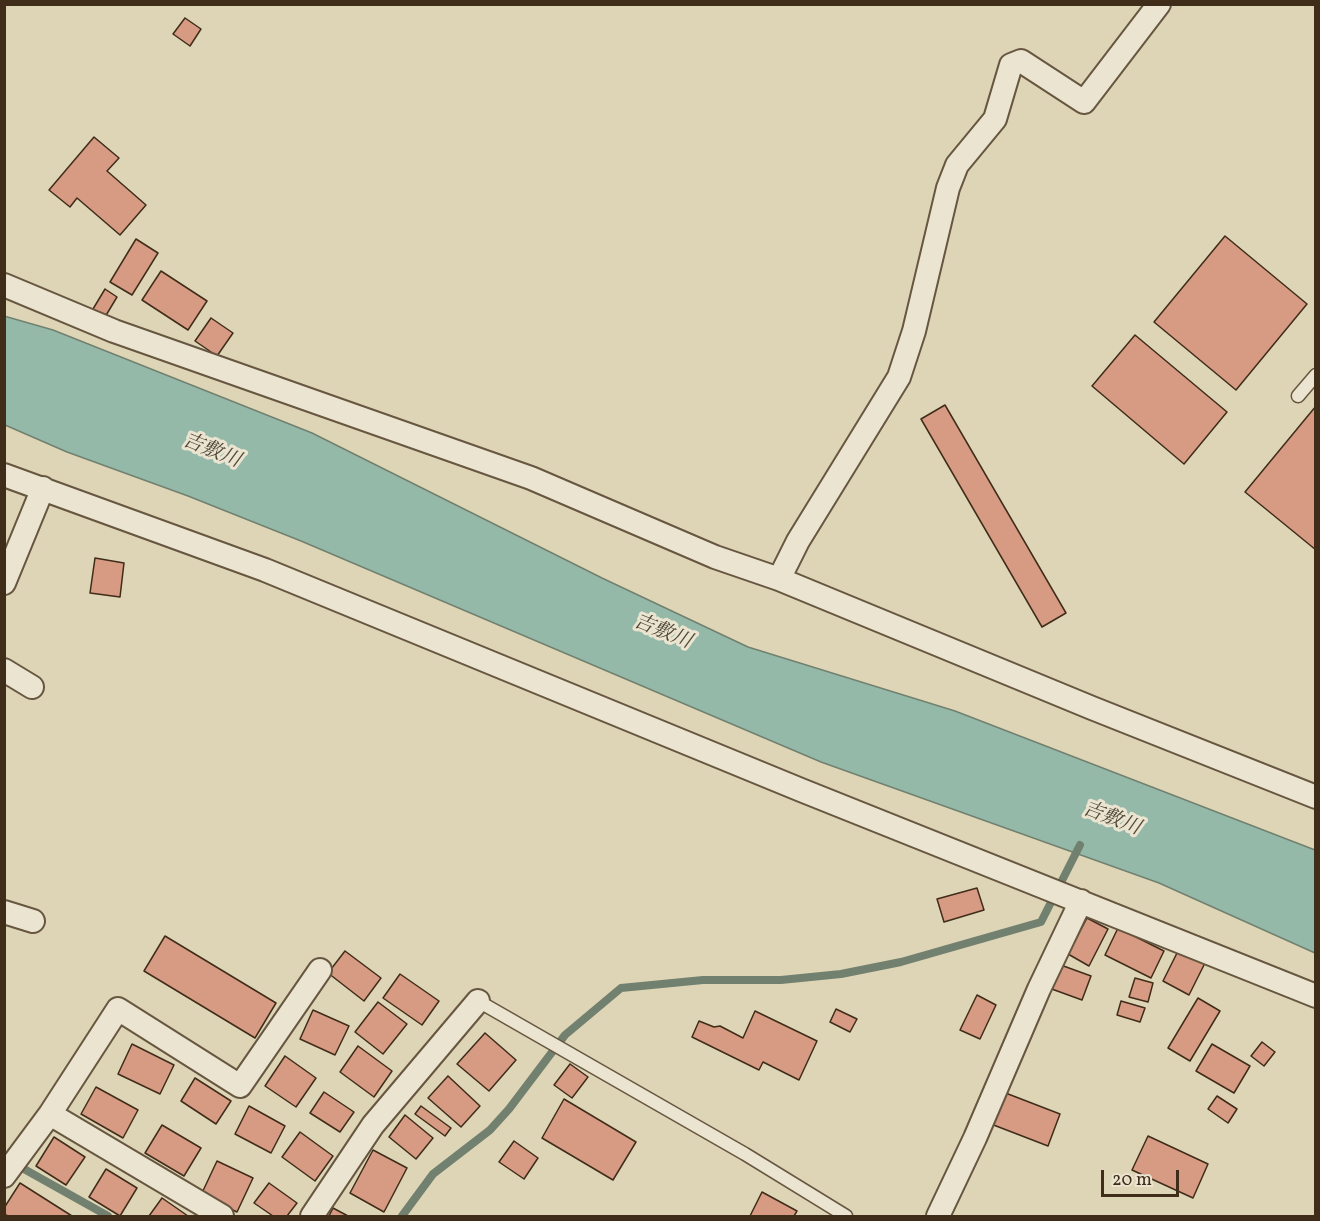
<!DOCTYPE html>
<html>
<head>
<meta charset="utf-8">
<style>
  body { margin:0 }
  #map { position:relative; width:1320px; height:1221px; overflow:hidden; background:#ded5b6; font-family:Vollkorn,serif }
  canvas { display:block }
  .frame { position:absolute; inset:0; border:6px solid #3f2c19; pointer-events:none }
  .scale { position:absolute; left:1101px; top:1170px; width:78px; height:27px; box-sizing:border-box; border:3px solid #3f2c19; border-top:0; padding-left:8px; font-size:18px; line-height:21px; white-space:nowrap; color:#3f2c19; -webkit-text-stroke:4px #eae4d0; paint-order:stroke }
</style>
</head>
<body>
<div id="map">
<canvas width="1320" height="1221"></canvas>
<div class="frame"></div>
<div class="scale">20 m</div>
</div>
<script>
const context = document.querySelector('canvas').getContext('2d');
context.lineJoin = 'round';
function fill(path, color) { context.fillStyle = color; context.fill(path, 'evenodd'); }
const shape = rows => new Path2D(rows.map(r => 'M' + r).join(''));
function trace(path, color, width, dash) { context.strokeStyle = color; context.lineWidth = width; context.lineCap = dash ? 'butt' : 'round'; context.setLineDash(dash || []); context.stroke(path); }
function label(font, color, halo, rows, align = 'center') {
  context.font = font + ' Vollkorn,"Noto Serif JP",serif'; context.lineWidth = 6; context.setLineDash([]); context.textBaseline = 'middle'; context.strokeStyle = halo; context.fillStyle = color; for (const [text, x, y, turn = 0] of rows) {
    context.save(); context.translate(x, y); context.rotate((+turn || 0) * Math.PI / 180); context.textAlign = isNaN(turn) ? turn : align; if (halo) context.strokeText(text, 0, 0); context.fillText(text, 0, 0); context.restore();
  }
}
const water = shape([
  [4,316,53,330,312,433,602,578,748,647,955,711,1315,850,1315,953,1159,883,821,762,301,541,188,496,67,452,5,425,4,316]
]);
fill(water, '#94b9a9');
trace(water, '#72816f', 1.5);
trace(shape([
  [24,1169,108,1216],
  [402,1216,433,1174,490,1130,509,1109,565,1035,621,988,703,980,781,980,841,974,901,962,1041,922,1080,845]
]), '#72816f', 8);
const building = shape([
  [185,18,201,29,190,46,173,34,185,18],
  [94,137,119,158,107,171,146,205,120,235,77,198,70,207,49,190,94,137],
  [1225,236,1307,304,1236,390,1154,322,1225,236],
  [136,239,158,253,132,295,110,282,136,239],
  [161,271,207,301,188,330,142,300,161,271],
  [105,289,117,297,105,317,93,309,105,289],
  [211,318,233,333,217,356,195,341,211,318],
  [1135,335,1227,412,1184,464,1092,386,1135,335],
  [945,405,1066,613,1042,627,921,419,945,405],
  [1316,406,1316,550,1245,492,1316,406],
  [95,558,124,563,120,597,90,593,95,558],
  [977,888,984,910,944,922,937,899,977,888],
  [1087,918,1108,929,1089,966,1068,954,1087,918],
  [1118,928,1164,951,1151,978,1105,955,1118,928],
  [165,936,276,1003,255,1038,144,971,165,936],
  [1179,949,1205,963,1189,995,1163,981,1179,949],
  [345,951,381,978,364,1001,328,973,345,951],
  [1058,964,1091,976,1082,1000,1049,988,1058,964],
  [400,974,439,1001,422,1025,383,998,400,974],
  [1135,978,1153,983,1148,1002,1129,997,1135,978],
  [977,995,996,1005,980,1039,960,1030,977,995],
  [1198,998,1220,1011,1190,1061,1168,1048,1198,998],
  [1121,1001,1145,1008,1140,1022,1117,1015,1121,1001],
  [378,1002,407,1024,383,1054,355,1032,378,1002],
  [836,1009,857,1019,850,1032,830,1022,836,1009],
  [313,1010,349,1026,335,1055,300,1039,313,1010],
  [755,1011,817,1041,799,1080,763,1062,759,1070,692,1037,699,1021,714,1027,720,1026,743,1038,755,1011],
  [485,1033,516,1060,489,1091,457,1064,485,1033],
  [1262,1042,1275,1052,1264,1066,1251,1056,1262,1042],
  [132,1044,174,1065,160,1094,118,1074,132,1044],
  [1212,1044,1250,1066,1234,1093,1196,1071,1212,1044],
  [358,1046,392,1071,374,1097,340,1072,358,1046],
  [285,1056,316,1078,296,1107,265,1086,285,1056],
  [570,1064,588,1077,572,1098,554,1085,570,1064],
  [448,1076,480,1106,461,1127,428,1098,448,1076],
  [195,1078,231,1101,216,1124,181,1101,195,1078],
  [96,1087,138,1110,123,1138,81,1114,96,1087],
  [324,1092,354,1112,340,1132,310,1113,324,1092],
  [1003,1092,1060,1114,1048,1146,991,1124,1003,1092],
  [1217,1096,1237,1109,1228,1123,1208,1109,1217,1096],
  [564,1099,636,1142,613,1180,542,1138,564,1099],
  [249,1106,285,1126,271,1153,235,1134,249,1106],
  [421,1106,451,1128,445,1136,415,1114,421,1106],
  [405,1115,433,1138,416,1159,389,1137,405,1115],
  [162,1125,201,1148,184,1176,145,1153,162,1125],
  [300,1132,333,1156,315,1181,282,1157,300,1132],
  [1148,1136,1208,1164,1193,1198,1132,1170,1148,1136],
  [54,1137,85,1157,66,1185,36,1166,54,1137],
  [514,1141,538,1158,524,1179,499,1162,514,1141],
  [373,1150,407,1168,384,1212,350,1193,373,1150],
  [217,1161,253,1178,237,1212,201,1195,217,1161],
  [106,1169,137,1188,120,1216,89,1197,106,1169],
  [20,1183,72,1216,8,1216,4,1214,4,1208,20,1183],
  [269,1183,297,1203,287,1216,273,1216,254,1203,269,1183],
  [762,1192,797,1211,794,1216,750,1216,762,1192],
  [162,1198,188,1216,149,1216,162,1198],
  [333,1208,348,1216,329,1216,333,1208]
]);
fill(building, '#d79a82');
trace(building, '#3f2c19', 1.5);
const lane = shape([
  [1298,396,1316,375],
  [478,1001,745,1154,846,1216]
]);
const street = shape([
  [4,285,114,331,531,478,715,557,779,579,1092,708,1316,797],
  [4,475,265,570,801,790,1316,996],
  [779,579,798,541,899,377,914,331,948,188,957,165,995,119,1011,65,1021,61,1084,102,1159,4],
  [4,583,43,488],
  [4,670,32,687],
  [4,912,33,921],
  [50,1114,222,1216],
  [4,1176,50,1114,118,1009,240,1086,320,970],
  [312,1216,373,1125,478,1001],
  [938,1216,975,1138,1039,989,1081,901]
]);
trace(lane, '#675640', 15);
trace(street, '#675640', 26);
trace(lane, '#eae4d0', 12);
trace(street, '#eae4d0', 22);
label('italic 20px', '#504836', '#eae4d0', [
  ["吉敷川",211,452,22],
  ["吉敷川",662,633,22],
  ["吉敷川",1111,820,21]
]);
</script>
</body>
</html>
